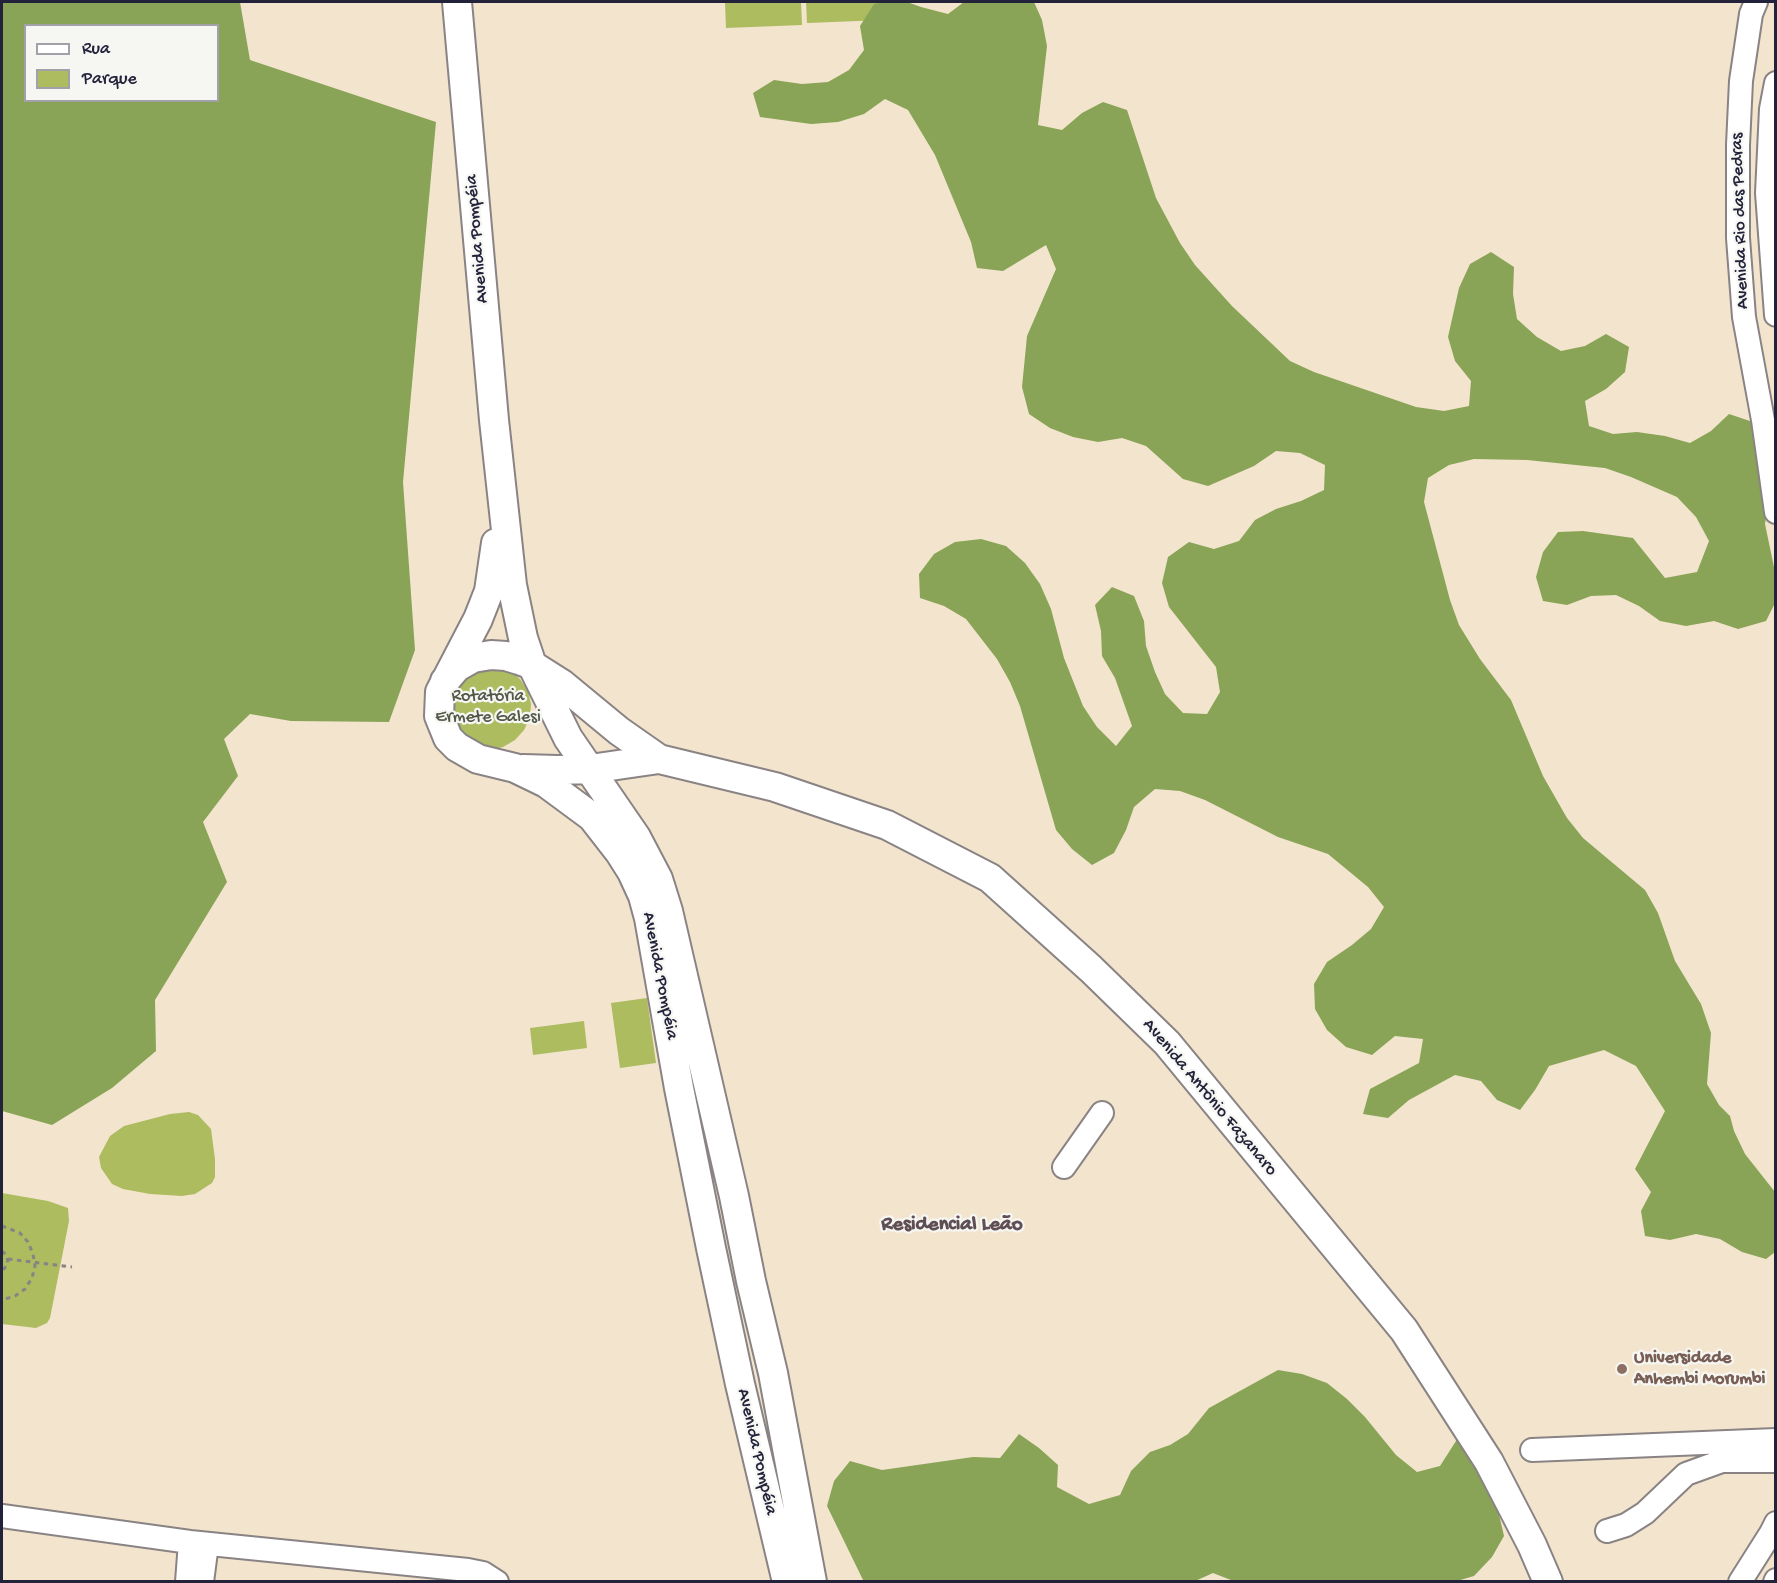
<!DOCTYPE html>
<html>
<head>
<meta charset="utf-8">
<style>
  body { margin:0 }
  #map { position:relative; width:1777px; height:1583px; overflow:hidden; background:#f3e4ce; font-family:"Gochi Hand",sans-serif }
  canvas { display:block }
  .frame { position:absolute; inset:0; border:3px solid #22223b; pointer-events:none }
  .legend { position:absolute; left:24px; top:24px; width:195px; height:78px; box-sizing:border-box; background:#f6f6f2; border:2px solid #a1a1a9; margin:0; padding:8px 10px; list-style:none; font-size:18px; color:#22223b }
  .legend li { display:flex; align-items:center; gap:12px; height:30px }
  .legend b { width:30px; border:2px solid #a1a1a9 }
</style>
</head>
<body>
<div id="map">
<canvas width="1777" height="1583"></canvas>
<div class="frame"></div>
<ul class="legend">
<li><b style="height:8px;background:#fff"></b>Rua</li>
<li><b style="height:16px;background:#acbc5f"></b>Parque</li>
</ul>
</div>
<script>
const context = document.querySelector('canvas').getContext('2d');
context.lineJoin = 'round';
function fill(path, color) { context.fillStyle = color; context.fill(path, 'evenodd'); }
const shape = rows => new Path2D(rows.map(r => 'M' + r).join(''));
function trace(path, color, width, dash) { context.strokeStyle = color; context.lineWidth = width; context.lineCap = dash ? 'butt' : 'round'; context.setLineDash(dash || []); context.stroke(path); }
function label(font, color, halo, rows, align = 'center') {
  context.font = font + ' "Gochi Hand",sans-serif'; context.lineWidth = 4.5; context.setLineDash([]); context.textBaseline = 'middle'; context.strokeStyle = halo; context.fillStyle = color; for (const [text, x, y, turn = 0] of rows) {
    context.save(); context.translate(x, y); context.rotate((+turn || 0) * Math.PI / 180); context.textAlign = isNaN(turn) ? turn : align; if (halo) context.strokeText(text, 0, 0); context.fillText(text, 0, 0); context.restore();
  }
}
fill(shape([
  [725,2,801,2,802,25,726,28],
  [806,2,883,2,884,20,807,23],
  [481,665,509,670,520,679,528,691,531,704,530,718,524,730,515,740,503,747,490,750,454,732,449,691],
  [647,998,656,1063,620,1068,611,1003],
  [584,1021,587,1048,533,1055,530,1028],
  [189,1112,198,1115,211,1129,215,1159,215,1177,212,1183,195,1194,182,1196,150,1194,123,1189,112,1184,101,1168,99,1157,110,1136,124,1126,170,1114],
  [2,1193,48,1201,68,1208,69,1221,50,1318,47,1323,36,1328,2,1324]
]), '#acbc5f');
fill(shape([
  [2,2,240,2,250,60,436,122,403,482,415,650,389,722,291,721,250,714,224,739,238,776,203,822,227,882,155,1000,156,1051,112,1088,52,1125,2,1111],
  [26,26,218,26,218,100,26,100],
  [885,2,907,2,921,7,948,14,964,2,1034,2,1042,20,1047,46,1038,125,1062,130,1082,113,1103,102,1127,110,1156,198,1180,243,1195,265,1232,306,1290,361,1314,372,1416,407,1444,411,1469,406,1471,381,1455,361,1448,337,1459,288,1470,264,1491,252,1514,267,1513,294,1517,319,1537,337,1561,351,1585,346,1606,334,1629,347,1625,372,1606,389,1585,401,1589,426,1613,434,1637,432,1665,436,1690,443,1711,431,1729,414,1753,422,1769,499,1765,524,1775,572,1775,603,1766,621,1738,629,1714,621,1686,626,1660,621,1639,606,1616,595,1591,596,1567,605,1543,601,1536,577,1543,552,1558,532,1583,531,1633,538,1665,578,1697,572,1709,541,1696,517,1677,497,1631,477,1605,468,1527,460,1474,459,1449,465,1428,478,1424,502,1450,600,1459,625,1480,659,1511,700,1543,776,1567,818,1583,838,1645,890,1658,913,1675,961,1701,1004,1711,1033,1707,1084,1719,1105,1730,1116,1734,1131,1745,1154,1775,1192,1775,1252,1766,1259,1742,1252,1720,1239,1696,1234,1670,1240,1645,1236,1641,1211,1651,1192,1635,1169,1665,1111,1636,1066,1604,1050,1549,1066,1535,1090,1520,1110,1497,1100,1481,1081,1455,1075,1409,1100,1388,1118,1363,1114,1370,1089,1419,1063,1423,1039,1395,1036,1372,1055,1346,1047,1327,1030,1315,1009,1314,984,1327,962,1352,945,1371,929,1384,907,1368,887,1328,854,1278,837,1205,800,1180,791,1155,789,1134,807,1126,830,1114,853,1092,865,1072,849,1056,830,1020,706,1010,682,997,659,966,619,944,606,920,598,919,574,934,554,955,542,981,539,1006,546,1025,563,1040,584,1051,609,1064,658,1083,706,1097,727,1116,746,1132,726,1115,678,1102,656,1101,631,1095,605,1112,587,1134,596,1144,621,1146,646,1155,672,1165,694,1183,713,1207,714,1220,692,1216,667,1169,607,1162,583,1168,557,1189,542,1214,549,1239,541,1255,520,1276,509,1301,501,1324,490,1325,465,1300,453,1276,451,1254,466,1208,486,1183,479,1146,446,1122,438,1098,442,1073,437,1050,428,1029,414,1022,387,1027,336,1056,269,1046,245,1003,271,977,268,971,242,935,155,908,110,885,99,864,114,838,122,811,124,760,117,753,93,774,80,802,84,828,82,849,70,864,50,860,26,874,4],
  [1278,1370,1302,1374,1327,1383,1347,1399,1365,1417,1396,1455,1417,1472,1440,1466,1456,1441,1456,1435,1497,1506,1504,1536,1492,1557,1474,1576,1457,1581,1236,1582,1213,1573,1193,1582,864,1582,827,1506,834,1481,850,1461,882,1470,973,1457,1000,1458,1019,1434,1039,1448,1058,1465,1057,1487,1089,1504,1120,1495,1131,1471,1150,1452,1170,1445,1188,1434,1209,1408]
]), '#89a456');
const minor = shape([
  [1756,2,1751,14,1741,81,1738,145,1738,238,1744,317,1763,420,1776,512],
  [1776,83,1771,109,1767,193,1776,315],
  [1064,1167,1102,1113],
  [1532,1450,1776,1440],
  [2,1516,190,1542,468,1570,483,1573,497,1582],
  [1607,1531,1626,1525,1645,1513,1686,1474,1722,1461,1776,1461],
  [187,1582,190,1542],
  [202,1582,207,1544],
  [1740,1582,1771,1533,1776,1523],
  [1775,1582,1776,1580]
]);
const major = shape([
  [457,2,494,420,512,585,523,638,532,665,568,738,636,837,658,879,668,911,734,1196,751,1281,773,1373,812,1582],
  [496,543,489,591,478,619,440,692,439,716,448,738,457,747,478,759,515,768,546,783,592,817,620,853,632,872,643,896,649,918,679,1088,711,1248,740,1384,787,1582],
  [445,681,457,667,473,658,491,655,506,656,519,660,532,665,562,684,619,731,659,759,775,787,887,825,990,878,1091,969,1167,1043,1404,1330,1489,1462,1532,1545,1548,1582],
  [523,769,557,770,590,769,659,759]
]);
trace(minor, '#8a8384', 26);
trace(major, '#8a8384', 32);
trace(shape([
  [2,1226,20,1233,28,1242,33,1254,35,1266,32,1278,25,1289,15,1296,2,1300],
  [2,1251,7,1256,8,1263,2,1272],
  [8,1259,72,1267]
]), '#8a8384', 3, [4.5, 4.5]);
trace(minor, '#fff', 22);
trace(major, '#fff', 28);
for (const [x, y, r, color] of [
  [1622,1369,6,"#8d6e63"]
]) { const dot = new Path2D(); dot.arc(x, y, r, 0, 2 * Math.PI); context.fillStyle = color; context.fill(dot); trace(dot, '#f6f6f2', 2); }
label('18px', '#22223b', '#f6f6f2', [
  ["Avenida Rio das Pedras",1741,221,-92],
  ["Avenida Pompéia",478,239,-95],
  ["Avenida Pompéia",659,976,79],
  ["Avenida Antônio Fazanaro",1209,1098,50],
  ["Avenida Pompéia",756,1452,77]
]);
label('18px', '#525848', '#f6f6f2', [
  ["Rotatória",488,697],
  ["Ermete Galesi",488,718]
]);
label('bold 18px', '#785e54', '#f6f6f2', [
  ["Universidade",1634,1359],
  ["Anhembi Morumbi",1634,1380]
], 'left');
label('bold 21px', '#5f4e53', '#f6f6f2', [
  ["Residencial Leão",952,1226]
]);
</script>
</body>
</html>
